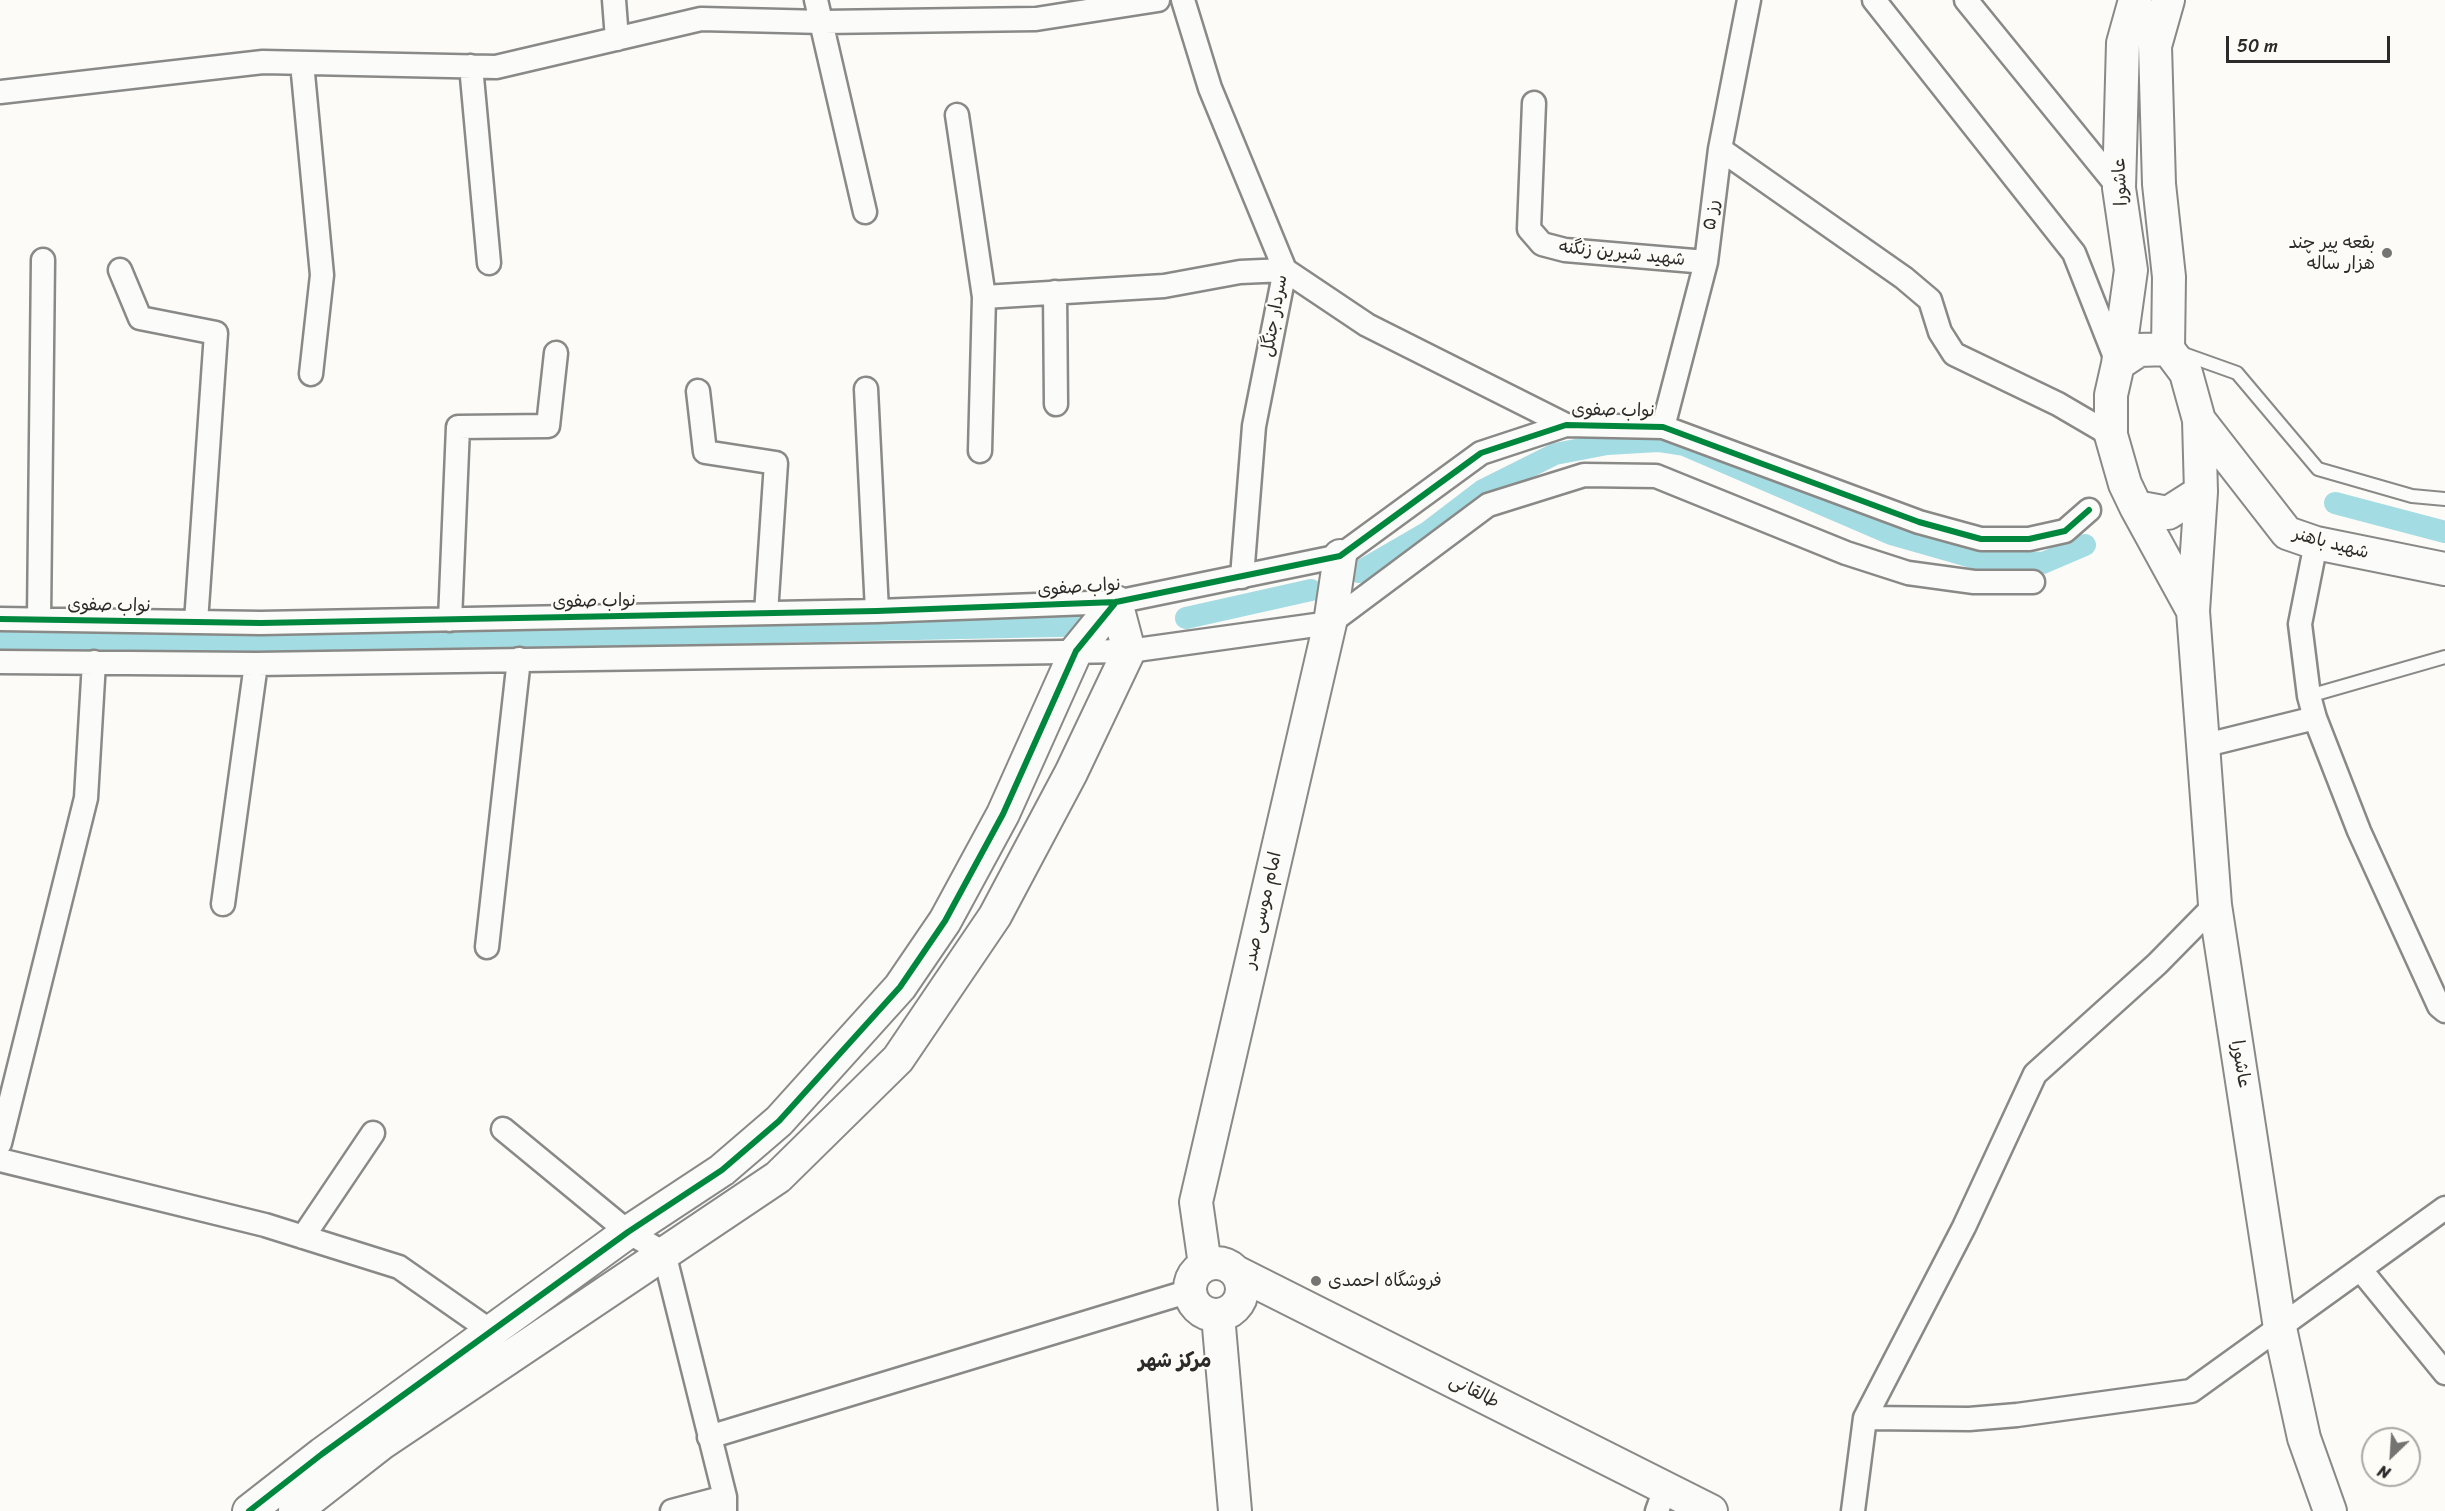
<!DOCTYPE html>
<html>
<head>
<meta charset="utf-8">
<style>
  body { margin:0 }
  #map { position:relative; width:2445px; height:1511px; overflow:hidden; background:#fcfbf8; font-family:Sriracha,sans-serif }
  canvas { display:block }
  .north { position:absolute; left:2361px; top:1427px; width:60px; height:60px; box-sizing:border-box; background:#fdfcf7; border:2px solid #a9a8a5; border-radius:50%; rotate:205deg; font-size:16px; font-weight:700; line-height:24px; text-align:center; color:#2b2b2b }
  .north::after { content:''; display:block; margin:auto; width:21px; height:27px; background:#747473; clip-path:polygon(50% 0,100% 100%,50% 72%,0 100%) }
  .scale { position:absolute; left:2226px; top:36px; width:164px; height:27px; box-sizing:border-box; border:3px solid #2b2b2b; border-top:0; padding-left:8px; font-size:18px; line-height:21px; white-space:nowrap; color:#2b2b2b; -webkit-text-stroke:4px #fdfcf7; paint-order:stroke }
</style>
</head>
<body>
<div id="map">
<canvas width="2445" height="1511"></canvas>
<div class="north">N</div>
<div class="scale">50 m</div>
</div>
<script>
const context = document.querySelector('canvas').getContext('2d');
context.lineJoin = 'round';
const shape = rows => new Path2D(rows.map(r => 'M' + r).join(''));
function trace(path, color, width, dash) { context.strokeStyle = color; context.lineWidth = width; context.lineCap = dash ? 'butt' : 'round'; context.setLineDash(dash || []); context.stroke(path); }
function label(font, color, halo, rows, align = 'center') {
  context.font = font + ' Sriracha,"Playpen Sans Arabic",sans-serif'; context.lineWidth = 4.5; context.setLineDash([]); context.textBaseline = 'middle'; context.strokeStyle = halo; context.fillStyle = color; for (const [text, x, y, turn = 0] of rows) {
    context.save(); context.translate(x, y); context.rotate((+turn || 0) * Math.PI / 180); context.textAlign = isNaN(turn) ? turn : align; if (halo) context.strokeText(text, 0, 0); context.fillText(text, 0, 0); context.restore();
  }
}
trace(shape([
  [2335,503,2445,532],
  [1359,572,1428,532,1483,490,1555,454,1607,444,1658,441,1684,445,1891,534,1975,558,2043,563,2085,545],
  [1186,618,1311,590],
  [0,639,257,643,1104,625]
]), '#a4dce3', 22);
const lane = shape([
  [2181,353,2237,373,2318,469,2412,496,2445,499],
  [2309,696,2445,657]
]);
const street = shape([
  [614,0,617,39],
  [816,0,865,212],
  [1183,0,1210,88,1285,270,1254,426,1242,577],
  [1874,0,2074,253,2117,362],
  [1966,0,2119,188],
  [302,63,322,275,311,374],
  [471,66,489,263],
  [0,92,263,62,496,67,701,19,823,22,1036,19,1158,0],
  [1534,103,1529,229,1542,244,1565,250,1706,262],
  [957,115,984,297,1164,286,1240,272,1285,270,1367,325,1566,425],
  [1720,149,1904,278,1930,300,1940,332,1954,354,2058,404,2111,435],
  [120,270,140,318,216,333,196,622],
  [1055,292,1056,404],
  [866,389,877,611],
  [698,391,705,452,776,463,766,613],
  [1663,427,1706,262,1720,149,1749,0],
  [980,451,984,297],
  [2316,543,2300,624,2309,696,2315,718,2359,831,2439,1006,2445,1011],
  [0,619,261,623,877,611,1116,602,1340,556,1481,453,1566,425,1663,427,1919,522,1981,539,2029,539,2065,531,2089,510],
  [39,619,43,260],
  [450,620,458,427,548,426,556,353],
  [0,662,256,664,1129,651,1330,623,1488,505,1584,475,1656,476,1846,553,1908,573,1974,582,2033,582],
  [2202,746,2315,718],
  [223,904,256,664],
  [487,947,519,659],
  [503,1129,628,1232,664,1253,725,1497,725,1511],
  [0,1143,86,798,94,662],
  [0,1160,265,1225,399,1267,492,1332],
  [303,1237,373,1133],
  [2360,1269,2445,1373],
  [1865,1418,1964,1227,2035,1074,2157,964,2215,905],
  [709,1437,1190,1291],
  [672,1511,725,1497],
  [1657,1511,1665,1489],
  [1853,1511,1865,1418,1969,1419,2017,1415,2191,1391,2445,1208]
]);
const secondary = shape([
  [2168,0,2155,46,2159,184,2169,277,2168,349],
  [2118,364,2131,270,2119,188,2123,43,2135,0],
  [2199,420,2287,533,2316,543,2445,569],
  [2136,507,2193,611,2201,492,2199,420,2186,373,2168,349,2139,350,2118,364,2111,395,2111,435,2125,484,2136,507,2168,513,2201,492],
  [2193,611,2215,905,2280,1328,2304,1438,2330,1511],
  '1190 1289a26 26 0 1 1 52 0a26 26 0 1 1-52 0Z',
  [1205,1265,1196,1202,1330,623,1340,556],
  [1236,1272,1711,1511],
  [1218,1315,1235,1511],
  [249,1511,322,1454,628,1232,722,1170,779,1121,900,987,945,921,1003,814,1076,651,1116,602],
  [295,1511,382,1443,778,1177,898,1059,995,916,1071,773,1129,651,1116,602]
]);
trace(lane, '#898987', 16);
trace(street, '#898987', 27);
trace(secondary, '#898987', 36);
trace(lane, '#fbfbf9', 12);
trace(street, '#fbfbf9', 22);
trace(secondary, '#fbfbf9', 32);
trace(shape([
  [0,619,261,623,877,611,1116,602,1340,556,1481,453,1566,425,1663,427,1919,522,1981,539,2029,539,2065,531,2089,510],
  [249,1511,322,1454,628,1232,722,1170,779,1121,900,987,945,921,1003,814,1076,651,1116,602]
]), '#00873e', 6);
for (const [x, y, r, color] of [
  [2387,253,6,"#747473"],
  [1316,1281,6,"#747473"]
]) { const dot = new Path2D(); dot.arc(x, y, r, 0, 2 * Math.PI); context.fillStyle = color; context.fill(dot); trace(dot, '#fdfcf7', 2); }
label('18px', '#2b2b2b', '#fdfcf7', [
  ["عاشورا",2121,182,-93],
  ["رز ۵",1712,215,-83],
  ["شهید شیرین زنگنه",1622,254,6],
  ["سردار جنگل",1275,316,-80],
  ["نواب صفوی",1613,411,1],
  ["شهید باهنر",2331,544,15],
  ["نواب صفوی",1079,588,-4],
  ["نواب صفوی",594,602,-1],
  ["نواب صفوی",109,606,1],
  ["امام موسی صدر",1263,910,-77],
  ["عاشورا",2240,1064,81],
  ["طالقانی",1474,1392,27]
]);
label('18px', '#2b2b2b', '#fdfcf7', [
  ["بقعه پیر چند",2375,243],
  ["هزار ساله",2375,264],
  ["فروشگاه احمدی",1328,1281,"left"]
], 'right');
label('bold 20px', '#2b2b2b', '#fdfcf7', [
  ["مرکز شهر",1175,1362]
]);
</script>
</body>
</html>
